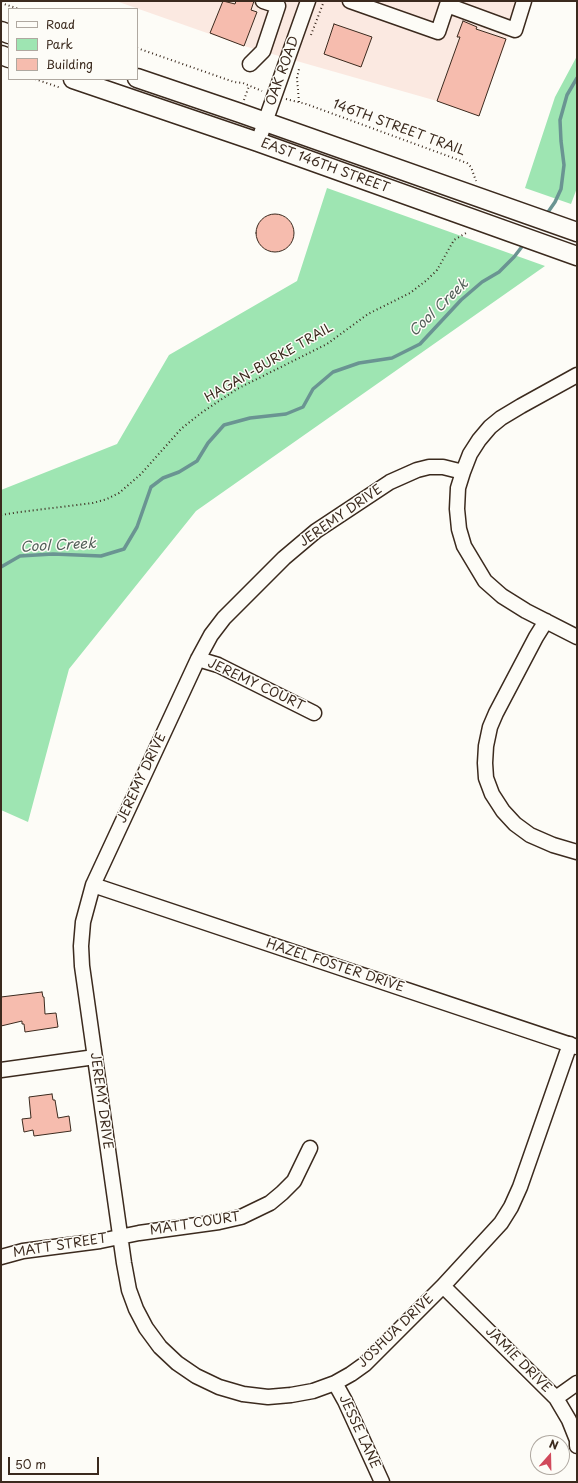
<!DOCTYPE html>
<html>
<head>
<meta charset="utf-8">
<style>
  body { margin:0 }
  #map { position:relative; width:578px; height:1483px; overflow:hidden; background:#fdfcf7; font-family:"Playpen Sans",sans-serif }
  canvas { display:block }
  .frame { position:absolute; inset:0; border:2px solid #3b2a1e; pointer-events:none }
  .legend { position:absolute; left:8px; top:8px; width:130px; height:72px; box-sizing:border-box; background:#fdfcf7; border:1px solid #afa8a0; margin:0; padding:5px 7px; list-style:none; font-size:12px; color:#3b2a1e }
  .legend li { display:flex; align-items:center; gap:8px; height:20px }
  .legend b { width:20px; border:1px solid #afa8a0 }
  .north { position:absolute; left:530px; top:1435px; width:40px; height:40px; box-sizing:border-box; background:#fdfcf7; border:1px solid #afa8a0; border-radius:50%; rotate:20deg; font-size:11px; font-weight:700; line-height:16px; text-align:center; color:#3b2a1e }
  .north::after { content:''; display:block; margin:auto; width:14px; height:18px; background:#d1495b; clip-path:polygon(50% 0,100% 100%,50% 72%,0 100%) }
  .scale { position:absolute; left:8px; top:1457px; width:91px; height:18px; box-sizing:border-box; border:2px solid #3b2a1e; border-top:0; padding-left:5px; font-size:12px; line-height:14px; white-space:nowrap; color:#3b2a1e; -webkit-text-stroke:3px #fdfcf7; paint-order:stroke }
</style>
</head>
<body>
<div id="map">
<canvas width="578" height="1483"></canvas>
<div class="frame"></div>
<ul class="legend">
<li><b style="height:5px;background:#fdfcf7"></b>Road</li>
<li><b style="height:11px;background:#9ee5b2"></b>Park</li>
<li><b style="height:11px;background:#f6bcae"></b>Building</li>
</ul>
<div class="north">N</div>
<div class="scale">50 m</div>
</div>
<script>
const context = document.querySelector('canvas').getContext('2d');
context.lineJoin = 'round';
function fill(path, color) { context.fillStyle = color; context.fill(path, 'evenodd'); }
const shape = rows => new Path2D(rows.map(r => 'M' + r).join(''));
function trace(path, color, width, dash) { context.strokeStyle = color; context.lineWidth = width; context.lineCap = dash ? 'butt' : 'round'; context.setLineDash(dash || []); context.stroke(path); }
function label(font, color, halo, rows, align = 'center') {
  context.font = font + ' "Playpen Sans",sans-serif'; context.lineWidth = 3; context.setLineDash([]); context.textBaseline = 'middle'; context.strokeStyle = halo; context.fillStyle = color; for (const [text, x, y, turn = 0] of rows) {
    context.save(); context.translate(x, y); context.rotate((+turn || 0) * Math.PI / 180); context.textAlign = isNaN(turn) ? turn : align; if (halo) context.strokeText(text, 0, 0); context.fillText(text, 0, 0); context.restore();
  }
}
fill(shape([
  [116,1,521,1,479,116,437,101,244,46]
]), '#fbe9e1');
fill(shape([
  [577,56,577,188,571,204,525,188,555,97],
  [327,188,545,266,196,511,69,669,28,822,1,810,1,490,117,444,169,355,297,281]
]), '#9ee5b2');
trace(shape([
  [546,215,555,202,561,189,564,165,561,141,560,120,567,95,577,78],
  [1,567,20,556,53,554,101,556,124,549,137,527,151,487,163,478,179,472,197,461,208,443,224,425,250,418,286,414,303,407,313,389,333,372,359,363,392,358,420,344,461,300,482,282,499,272,514,257,524,244]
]), '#6a9492', 3.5);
const building = shape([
  [223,1,235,4,236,1,254,1,251,10,257,12,244,46,210,33,223,1],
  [463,21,477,27,476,29,506,39,479,116,437,101,460,37,457,37,463,21],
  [334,24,372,37,361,67,324,54,334,24],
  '256 233a19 19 0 1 1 38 0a19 19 0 1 1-38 0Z',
  [42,992,43,997,44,997,45,1014,56,1013,58,1027,25,1032,24,1024,22,1024,22,1021,1,1026,1,997,42,992],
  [52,1094,53,1100,55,1100,58,1118,69,1116,71,1131,34,1136,33,1130,24,1132,22,1119,31,1118,29,1097,52,1094]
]);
fill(building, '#f6bcae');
trace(building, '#3b2a1e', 1);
const minor = shape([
  [350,1,438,32,447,5,515,30,524,1],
  [250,64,263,51,278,6,263,1],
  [258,142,308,1],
  [577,375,521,406,501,418,490,427,479,440,470,454,463,472,458,488,457,509,459,529,464,546,485,581,502,596,526,611,577,637],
  [463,472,443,467,429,467,417,470,390,482,316,531,284,558,224,618,211,635,198,659,93,885,83,922,81,946,82,966,124,1263,129,1290,136,1309,146,1328,160,1347,177,1363,196,1376,219,1387,243,1394,268,1397,291,1395,313,1391,335,1383,351,1374,365,1364,443,1286,501,1223,511,1207,520,1187,570,1044],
  [546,621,536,637,496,713,490,727,486,746,485,763,486,778,492,794,503,811,515,824,530,835,553,845,577,852],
  [198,659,218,665,314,713],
  [93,885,577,1047],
  [1,1070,95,1057],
  [1,1257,23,1251,100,1241,139,1233,219,1222,241,1217,270,1203,282,1193,294,1181,310,1148],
  [443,1286,556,1398,569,1420,577,1440,577,1446],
  [335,1383,345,1401,382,1482],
  [556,1398,577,1383]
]);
const major = shape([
  [1,31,9,34],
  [1,55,9,58],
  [137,78,240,113,577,232],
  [73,79,258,142,577,256]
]);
trace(minor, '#3b2a1e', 17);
trace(major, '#3b2a1e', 21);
trace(shape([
  [1,3,19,9],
  [311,35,324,1],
  [137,48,234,82,243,83,262,91],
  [35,79,61,88],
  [286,99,306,104,467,163,471,167,476,181],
  [244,100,249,86],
  [299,102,297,78,299,69],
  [1,515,20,512,93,503,107,499,119,493,141,474,181,429,201,413,237,389,327,344,368,314,410,293,427,280,437,270,454,240,468,232]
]), '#3b2a1e', 2, [1, 3]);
trace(minor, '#fdfcf7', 14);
trace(major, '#fdfcf7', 18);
label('13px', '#3b2a1e', '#fdfcf7', [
  ["OAK ROAD",283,71,-70],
  ["146TH STREET TRAIL",399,128,20],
  ["EAST 146TH STREET",325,166,20],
  ["HAGAN-BURKE TRAIL",269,363,-30],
  ["JEREMY DRIVE",341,516,-35],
  ["JEREMY COURT",256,685,25],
  ["JEREMY DRIVE",142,778,-65],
  ["HAZEL FOSTER DRIVE",335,966,18],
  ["JEREMY DRIVE",101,1101,82],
  ["MATT COURT",195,1224,-9],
  ["MATT STREET",60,1246,-9],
  ["JOSHUA DRIVE",396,1331,-44],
  ["JAMIE DRIVE",518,1360,45],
  ["JESSE LANE",359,1432,65]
]);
label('italic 14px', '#525f58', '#fdfcf7', [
  ["Cool Creek",439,308,-44],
  ["Cool Creek",58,546,-3]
]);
</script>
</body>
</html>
